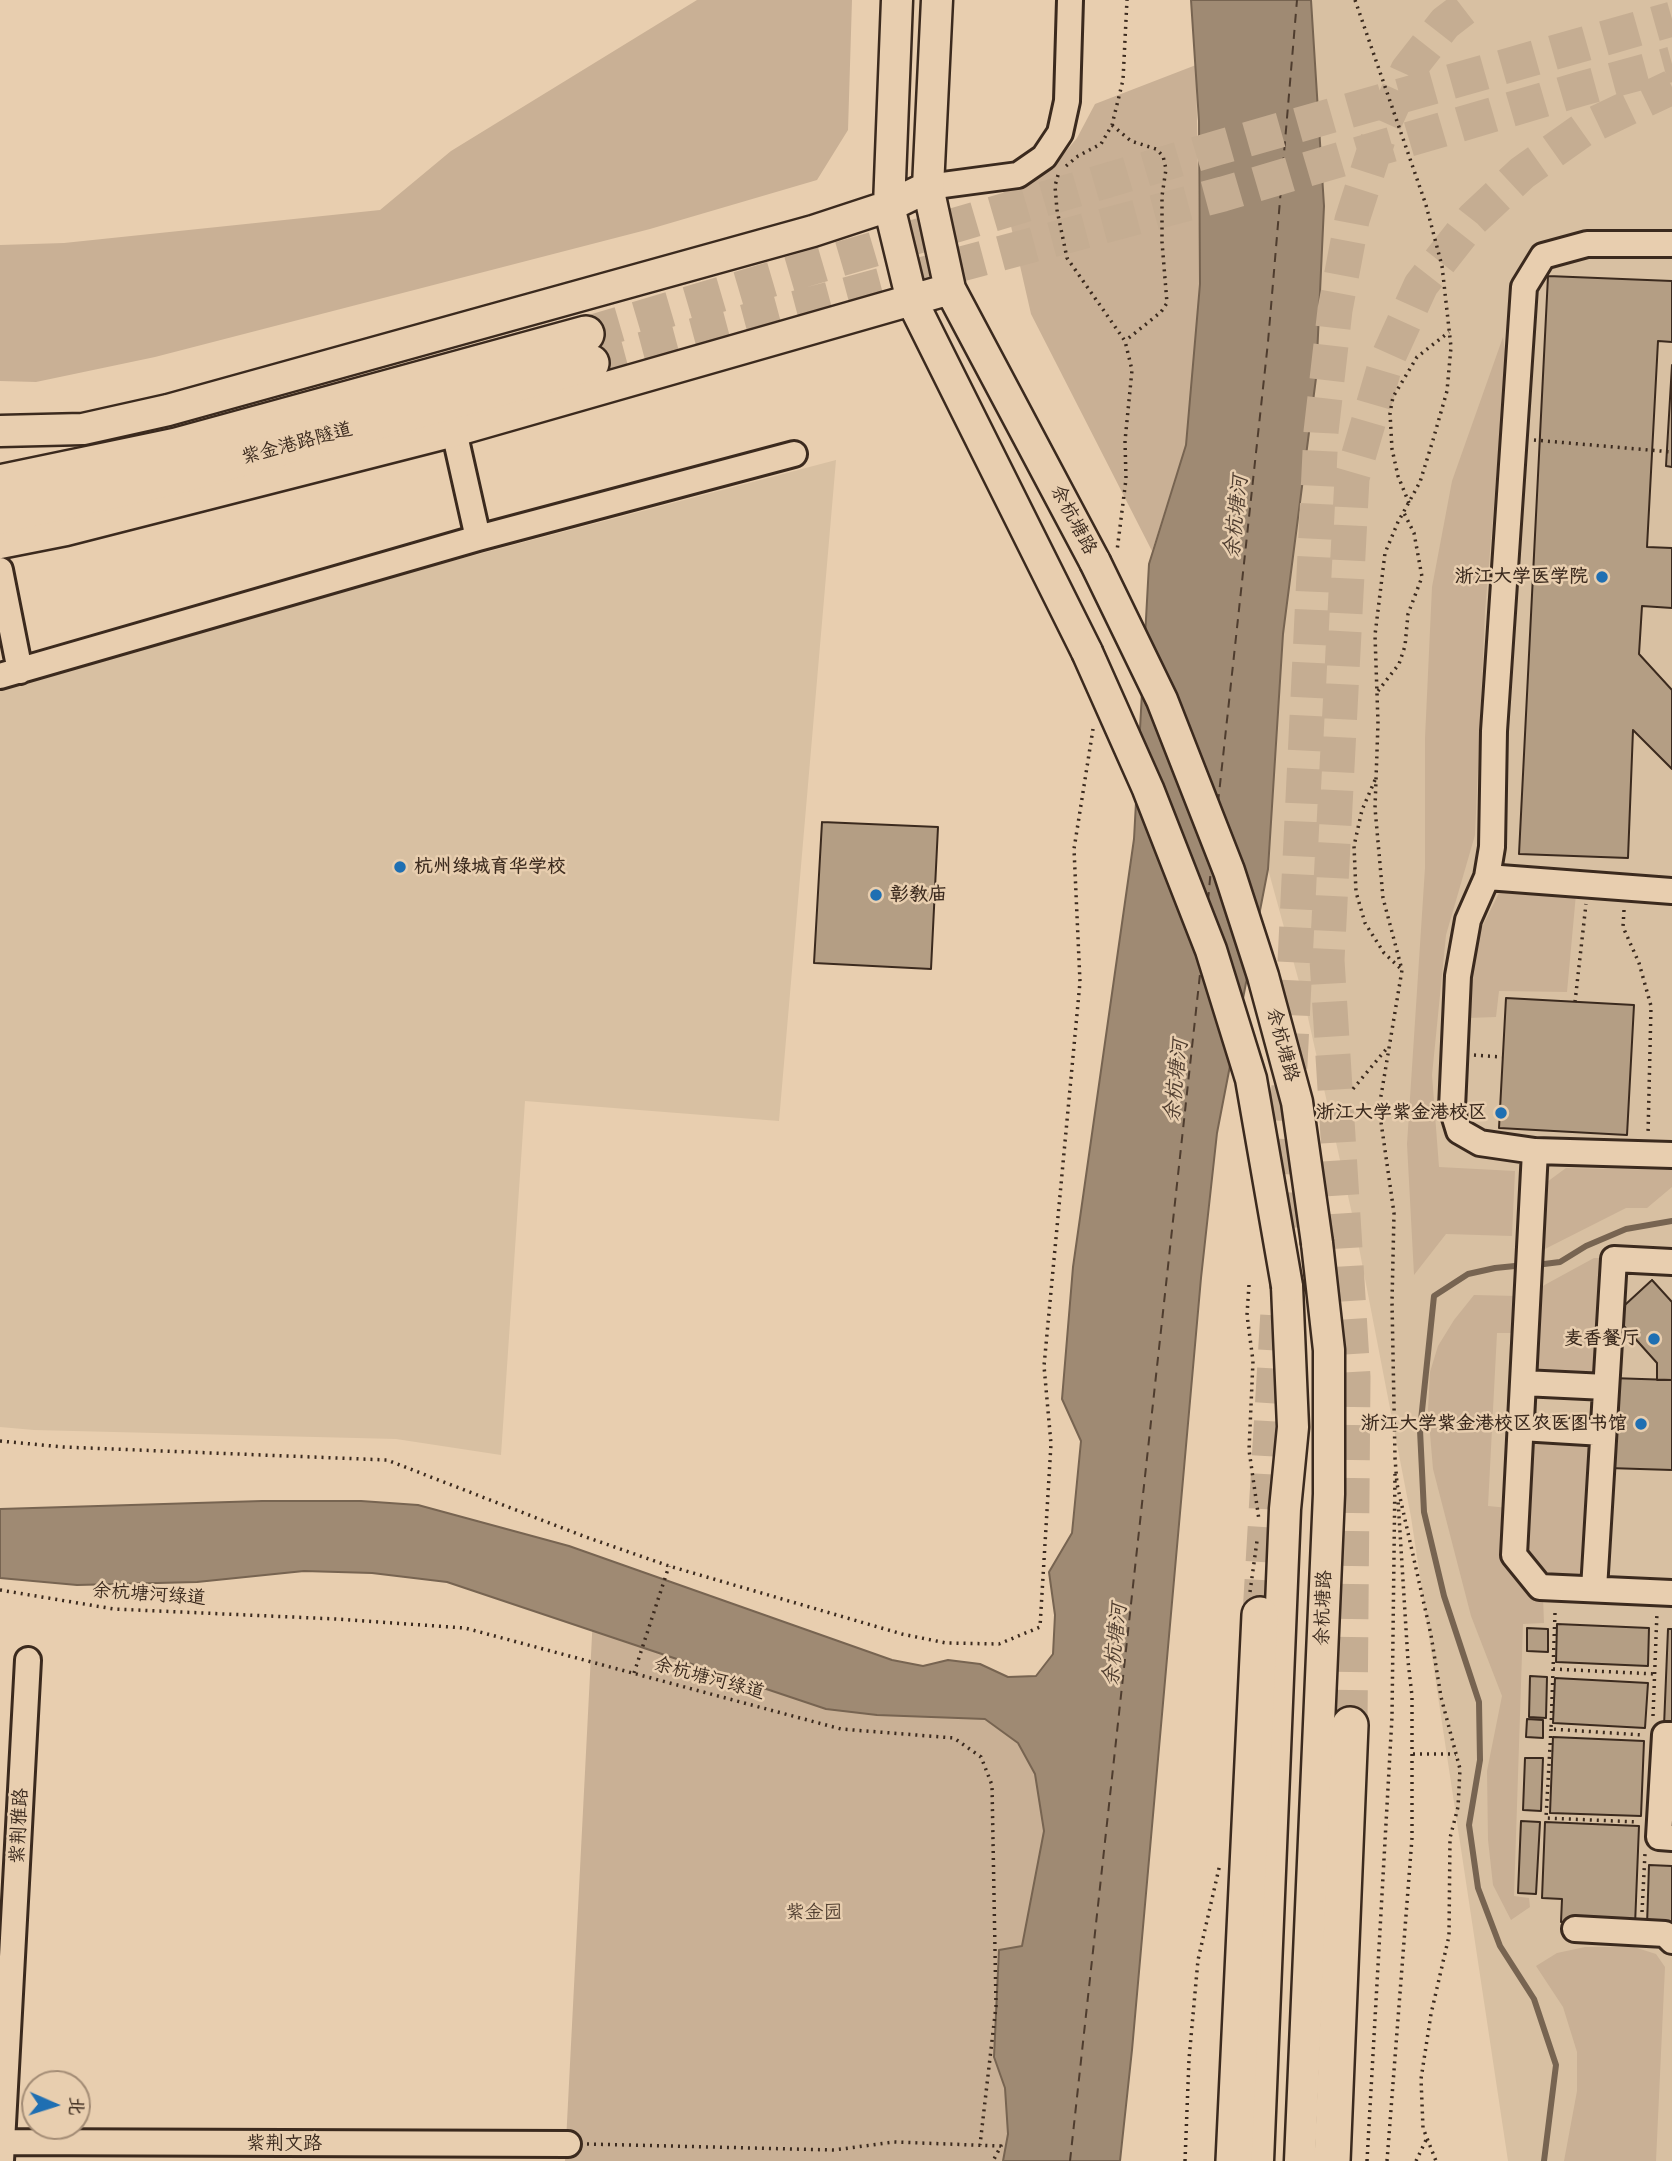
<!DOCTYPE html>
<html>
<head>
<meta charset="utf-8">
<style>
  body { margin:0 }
  #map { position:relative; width:1672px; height:2161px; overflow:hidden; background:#e8ceaf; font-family:"Balsamiq Sans","LXGW WenKai TC",sans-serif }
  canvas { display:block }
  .north { position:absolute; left:21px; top:2070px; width:70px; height:70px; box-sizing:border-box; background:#e8ceaf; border:2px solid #a38c75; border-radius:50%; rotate:93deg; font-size:19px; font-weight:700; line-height:28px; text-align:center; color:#3b2a1e }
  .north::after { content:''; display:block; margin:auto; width:24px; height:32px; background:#1f6fb2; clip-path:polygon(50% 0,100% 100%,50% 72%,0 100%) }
</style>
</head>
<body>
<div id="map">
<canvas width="1672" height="2161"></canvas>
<div class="north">北</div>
</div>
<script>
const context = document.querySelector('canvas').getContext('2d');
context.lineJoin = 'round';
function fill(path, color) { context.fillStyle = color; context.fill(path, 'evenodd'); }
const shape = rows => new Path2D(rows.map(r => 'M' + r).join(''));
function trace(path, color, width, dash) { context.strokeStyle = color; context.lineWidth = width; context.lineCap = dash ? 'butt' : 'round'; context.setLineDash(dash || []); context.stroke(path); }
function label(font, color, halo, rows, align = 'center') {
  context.font = font + ' "Balsamiq Sans","LXGW WenKai TC",sans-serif'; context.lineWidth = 5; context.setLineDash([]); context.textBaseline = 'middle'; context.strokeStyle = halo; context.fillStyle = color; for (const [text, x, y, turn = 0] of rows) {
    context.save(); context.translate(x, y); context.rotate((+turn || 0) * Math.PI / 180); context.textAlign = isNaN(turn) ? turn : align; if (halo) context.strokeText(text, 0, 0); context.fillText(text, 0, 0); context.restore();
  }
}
fill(shape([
  [1311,0,1672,0,1672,2161,1508,2161,1411,1517,1355,1227,1304,1000,1268,869,1283,634,1316,378,1324,206],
  [836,460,779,1121,525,1101,501,1455,396,1439,34,1430,0,1427,0,680]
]), '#d8c0a2');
fill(shape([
  [697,0,852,0,848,130,817,180,650,229,155,357,36,382,0,381,0,245,64,243,380,210,451,151],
  [1196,65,1200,284,1186,445,1152,551,1031,314,1003,191,1050,170,1077,138,1095,104],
  [1503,337,1506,359,1485,612,1475,835,1446,935,1432,1075,1439,1167,1515,1171,1512,1236,1446,1234,1414,1275,1407,1144,1425,868,1425,738,1432,587,1452,481],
  [1500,891,1576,894,1567,992,1499,991,1496,1017,1468,1018,1471,972,1480,931],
  [1566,1168,1672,1170,1672,1187,1647,1208,1626,1208,1543,1250,1547,1182],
  [1594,1258,1606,1258,1599,1376,1535,1373,1539,1288],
  [1474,1295,1517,1296,1515,1333,1497,1333,1488,1506,1509,1508,1543,1596,1544,1623,1523,1624,1514,1896,1529,1898,1530,1907,1511,1920,1493,1885,1488,1840,1487,1771,1502,1696,1471,1616,1433,1469,1428,1410,1430,1372,1438,1346,1454,1320],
  [1532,1438,1596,1442,1588,1582,1542,1578,1525,1557],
  [593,1616,997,1711,1070,1761,1026,2161,565,2161],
  [1585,1947,1634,1947,1656,1954,1665,1967,1656,2161,1564,2161,1577,2091,1577,2052,1563,2007,1536,1966,1557,1953]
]), '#c9b095');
const water = shape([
  [1191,0,1311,0,1324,206,1316,378,1283,634,1268,869,1217,1133,1201,1278,1132,2050,1120,2161,1003,2161,1008,2134,1005,2088,994,2057,999,1950,1022,1946,1044,1831,1035,1774,1018,1743,985,1719,877,1715,826,1709,447,1582,372,1573,304,1571,197,1582,77,1585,0,1578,0,1509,262,1501,361,1501,418,1505,569,1546,892,1660,923,1666,948,1660,980,1664,1008,1677,1036,1676,1053,1654,1055,1615,1049,1572,1072,1533,1081,1441,1062,1399,1073,1267,1134,839,1149,564,1186,445,1200,284,1199,121,1191,0]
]);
fill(water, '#9f8a73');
trace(water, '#776451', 2);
trace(shape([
  [1525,1265,1495,1268,1468,1274,1434,1296,1420,1430,1424,1512,1444,1596,1479,1702,1480,1760,1469,1825,1478,1888,1500,1946,1534,1999,1556,2065,1544,2161],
  [1536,1265,1560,1262,1586,1246,1626,1229,1672,1221]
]), '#776451', 6);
trace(shape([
  [1218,803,1268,342,1297,0],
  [1208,901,1211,868],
  [1070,2161,1201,965]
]), '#4f3d2f', 2, [9, 7]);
const building = shape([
  [1548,276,1672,281,1672,342,1658,341,1647,547,1672,548,1672,608,1642,606,1639,654,1672,690,1672,769,1633,730,1628,858,1519,854,1548,276],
  [1672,365,1672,467,1666,466,1672,365],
  [822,822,938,827,931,969,814,963,822,822],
  [1506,998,1634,1005,1627,1135,1499,1128,1506,998],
  [1652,1280,1672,1302,1672,1380,1657,1380,1657,1363,1614,1315,1652,1280],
  [1611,1378,1672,1380,1672,1470,1608,1468,1611,1378],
  [1557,1624,1649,1628,1648,1666,1556,1662,1557,1624],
  [1527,1628,1548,1629,1548,1652,1527,1651,1527,1628],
  [1668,1629,1672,1629,1672,1727,1664,1726,1668,1629],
  [1530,1676,1547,1677,1546,1718,1529,1717,1530,1676],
  [1555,1678,1648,1683,1645,1728,1553,1723,1555,1678],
  [1527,1719,1543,1720,1543,1738,1526,1737,1527,1719],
  [1553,1737,1644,1741,1641,1816,1550,1813,1553,1737],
  [1525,1758,1543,1758,1541,1811,1523,1810,1525,1758],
  [1521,1821,1540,1822,1536,1894,1518,1893,1521,1821],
  [1545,1822,1639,1826,1635,1925,1561,1922,1562,1899,1542,1898,1545,1822],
  [1649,1865,1672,1866,1672,1926,1647,1925,1649,1865]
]);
fill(building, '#b49e84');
trace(building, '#3b2a1e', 2);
trace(shape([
  [586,334,1217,148,1672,19],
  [591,363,1223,194,1580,89,1672,64],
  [1282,1227,1321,432,1335,310,1352,220,1381,130,1408,70,1445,23,1475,0],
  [1260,1615,1278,1311],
  [1350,1725,1353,1377,1327,960,1352,478,1386,362,1421,285,1473,219,1522,173,1584,129,1672,87]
]), '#c5ad92', 35, [35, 18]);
const minor = shape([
  [928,187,1018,175,1044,157,1060,133,1067,101,1070,0],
  [454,431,478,538],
  [0,570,20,671],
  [0,676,478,538,794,454],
  [1487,877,1672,891],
  [1535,1151,1480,1143,1459,1131,1452,1108,1458,976,1468,920,1487,877,1492,847,1494,731,1524,287,1543,256,1587,244,1672,244],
  [1672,1155,1535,1151,1514,1555,1540,1587,1672,1593],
  [1523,1383,1606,1387],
  [1521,1428,1603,1433],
  [1594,1589,1614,1259,1672,1262],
  [1672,1735,1665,1735,1659,1837,1672,1838],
  [1575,1929,1665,1934,1672,1941],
  [0,2142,568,2144],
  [1,2161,28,1660]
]);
const major = shape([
  [897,0,889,206,912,301,1087,652],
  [937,0,928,187,950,289,1095,562],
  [0,431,83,429,168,410,813,231,889,206,928,187],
  [0,543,66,530,454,431,950,289],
  [1258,2161,1285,1509,1293,1427,1287,1286],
  [1300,2161,1329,1494,1329,1350,1317,1243]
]);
const highway = shape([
  [0,483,177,446,586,334],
  [0,516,174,477,591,363],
  [1234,2161,1260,1615],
  [1332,2161,1350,1725]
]);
trace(minor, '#3b2a1e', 30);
trace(major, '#3b2a1e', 35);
trace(highway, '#3b2a1e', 40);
trace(shape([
  [1355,0,1426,205,1442,266,1451,347,1447,391,1433,440,1420,482,1398,522,1385,553,1375,635,1378,723,1375,808,1383,898,1402,970,1379,1108,1394,1213,1392,1302,1395,1458,1397,1484,1431,1635,1441,1697,1460,1769,1458,1807,1450,1838,1449,1936,1431,2014,1421,2079,1423,2128,1436,2161],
  [1112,125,1131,141,1156,149,1163,156,1166,169,1162,196,1162,242,1167,303,1161,312,1125,341],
  [1066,166,1078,156,1101,144,1112,125,1123,80,1127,0],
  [1058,175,1055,186,1057,210,1067,258,1125,341,1132,370,1125,441,1126,479,1117,551],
  [1534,440,1672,452],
  [1409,503,1398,476,1392,449,1390,413,1393,397,1417,357,1449,332],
  [1378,691,1399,664,1405,646,1408,614,1422,577,1414,533,1404,513],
  [1375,780,1362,810,1354,846,1356,892,1365,923,1384,953,1400,968],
  [1624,910,1623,927,1639,963,1651,1006,1648,1135],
  [1575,1002,1586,904],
  [1474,1055,1502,1057],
  [1353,1089,1388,1047],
  [1249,1285,1247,1315,1253,1361,1249,1450,1259,1520],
  [0,1441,63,1447,387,1460,583,1536,669,1566,902,1634,946,1643,999,1644,1040,1627,1051,1444,1044,1366,1080,982,1074,849,1093,729],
  [0,1590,114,1609,336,1619,465,1628,841,1729,954,1738,981,1757,992,1785,996,2006,980,2145],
  [1250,1592,1257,1541],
  [1555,1613,1551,1729,1643,1735],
  [1553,1669,1655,1674],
  [634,1673,669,1566],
  [1653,1716,1657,1612],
  [1551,1729,1546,1818,1638,1822],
  [1413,1754,1456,1754],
  [1642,1912,1645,1853],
  [587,2144,834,2150,894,2142,1001,2146,993,2161],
  [1185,2161,1189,2059,1198,1960,1220,1864],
  [1367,2161,1392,1717,1395,1474],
  [1387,2161,1412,1838,1412,1696,1408,1661,1398,1500],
  [1416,2161,1427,2138]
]), '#3b2a1e', 3.5, [2, 5]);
trace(minor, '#e8ceaf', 24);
trace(major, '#e8ceaf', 30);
trace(highway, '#e8ceaf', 35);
const majorBridge = shape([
  [1095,562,1162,700,1229,871,1263,976,1297,1102,1317,1243],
  [1087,652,1148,789,1211,950,1251,1079,1287,1286]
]);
trace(majorBridge, '#3b2a1e', 35, []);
trace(majorBridge, '#e8ceaf', 30);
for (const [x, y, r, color] of [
  [1602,577,7,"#1f6fb2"],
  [400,867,7,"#1f6fb2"],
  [876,895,7,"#1f6fb2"],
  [1501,1113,7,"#1f6fb2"],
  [1654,1339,7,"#1f6fb2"],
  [1641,1424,7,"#1f6fb2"]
]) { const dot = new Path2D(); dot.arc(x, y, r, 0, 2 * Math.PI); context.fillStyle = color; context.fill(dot); trace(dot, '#e8ceaf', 2.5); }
label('19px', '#3b2a1e', '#e8ceaf', [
  ["紫金港路隧道",297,444,-15],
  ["余杭塘路",1073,520,62],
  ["余杭塘路",1282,1045,75],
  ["余杭塘河绿道",149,1595,4],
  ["余杭塘路",1324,1608,-88],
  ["余杭塘河绿道",709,1679,15],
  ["紫荆雅路",20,1826,-87],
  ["紫荆文路",284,2144]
]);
label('bold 19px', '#3b2a1e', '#e8ceaf', [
  ["浙江大学医学院",1588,577],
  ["杭州绿城育华学校",414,867,"left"],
  ["彰教庙",890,895,"left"],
  ["浙江大学紫金港校区",1487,1113],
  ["麦香餐厅",1640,1339],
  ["浙江大学紫金港校区农医图书馆",1627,1424]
], 'right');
label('19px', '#503e30', '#e8ceaf', [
  ["紫金园",814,1913]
]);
label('italic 21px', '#4f3d2f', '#e8ceaf', [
  ["余杭塘河",1237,517,-84],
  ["余杭塘河",1177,1081,-84],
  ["余杭塘河",1116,1645,-84]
]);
</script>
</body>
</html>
